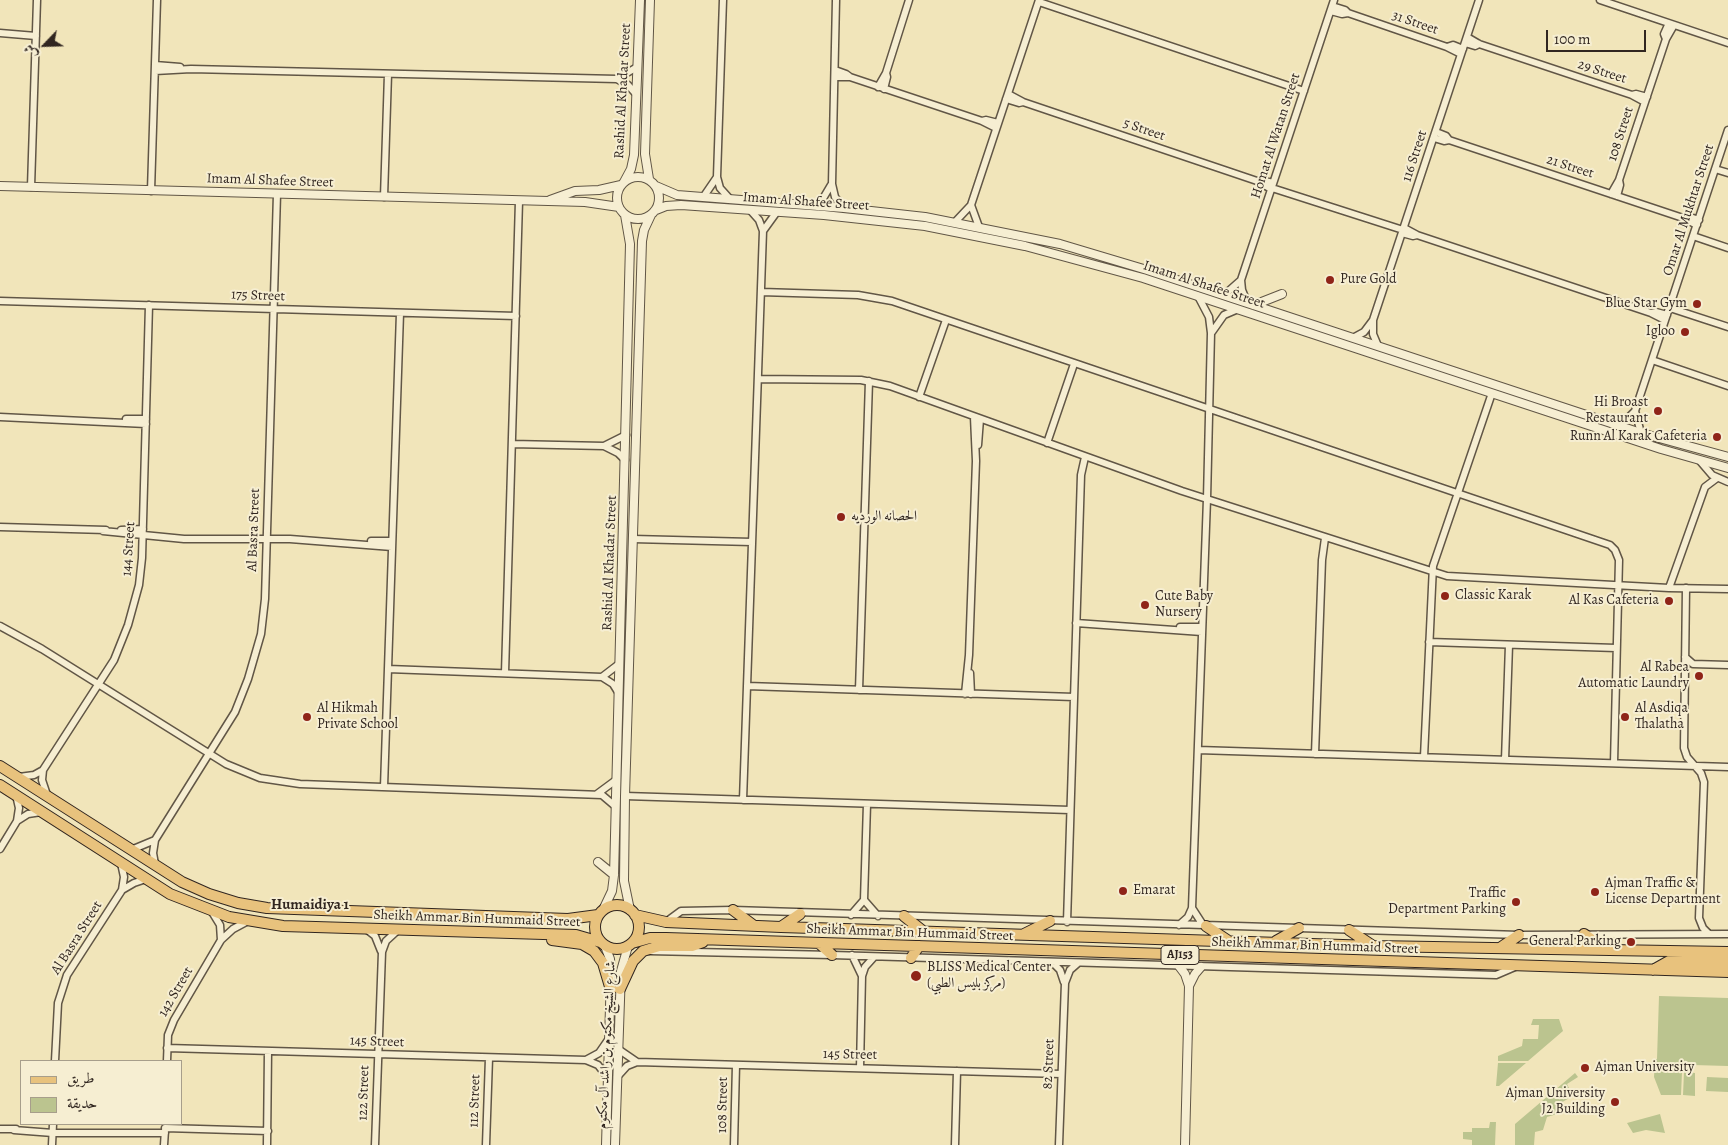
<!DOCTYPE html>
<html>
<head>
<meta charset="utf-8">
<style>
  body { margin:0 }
  #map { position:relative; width:1728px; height:1145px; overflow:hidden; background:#f1e5ba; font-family:Alegreya,Amiri,serif }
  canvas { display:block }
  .legend { position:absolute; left:20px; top:1060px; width:162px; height:65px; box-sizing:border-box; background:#f6eed2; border:1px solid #a79e8b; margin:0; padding:6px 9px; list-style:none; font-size:15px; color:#312620 }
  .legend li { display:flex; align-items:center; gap:10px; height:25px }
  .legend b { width:25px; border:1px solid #a79e8b }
  .north { position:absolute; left:20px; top:20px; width:50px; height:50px; -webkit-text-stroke:4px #f6eed2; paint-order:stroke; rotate:246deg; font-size:14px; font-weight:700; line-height:20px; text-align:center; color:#312620 }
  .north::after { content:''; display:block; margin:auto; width:18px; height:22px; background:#312620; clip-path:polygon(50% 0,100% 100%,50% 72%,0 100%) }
  .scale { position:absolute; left:1546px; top:30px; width:100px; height:22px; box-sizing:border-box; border:2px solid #312620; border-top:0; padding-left:6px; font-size:15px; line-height:18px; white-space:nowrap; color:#312620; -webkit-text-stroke:4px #f6eed2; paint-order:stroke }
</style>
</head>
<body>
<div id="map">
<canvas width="1728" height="1145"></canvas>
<ul class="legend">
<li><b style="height:6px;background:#e8c27d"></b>طريق</li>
<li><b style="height:14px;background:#bbc48f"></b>حديقة</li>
</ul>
<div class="north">ش</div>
<div class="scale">100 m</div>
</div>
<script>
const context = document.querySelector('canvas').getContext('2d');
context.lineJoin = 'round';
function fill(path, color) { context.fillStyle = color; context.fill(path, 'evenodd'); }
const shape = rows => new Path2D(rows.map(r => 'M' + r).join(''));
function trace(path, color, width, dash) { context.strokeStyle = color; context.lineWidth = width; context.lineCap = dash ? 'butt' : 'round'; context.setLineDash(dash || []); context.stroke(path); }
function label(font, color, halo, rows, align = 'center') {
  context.font = font + ' Alegreya,Amiri,serif'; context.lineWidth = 4; context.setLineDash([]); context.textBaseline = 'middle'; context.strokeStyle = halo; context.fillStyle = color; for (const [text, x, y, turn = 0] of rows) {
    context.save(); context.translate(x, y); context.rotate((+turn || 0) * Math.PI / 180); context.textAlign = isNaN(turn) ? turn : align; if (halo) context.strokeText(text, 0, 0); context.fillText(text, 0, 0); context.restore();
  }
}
fill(shape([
  [1659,996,1728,998,1728,1066,1659,1064,1659,1071,1682,1072,1681,1095,1661,1095,1654,1077,1655,1059,1657,1059],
  [1533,1019,1559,1019,1563,1031,1528,1061,1498,1061,1498,1056,1522,1046,1523,1039,1538,1039,1539,1025,1531,1025],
  [1498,1063,1526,1063,1499,1086,1496,1086],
  [1684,1072,1695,1073,1695,1096,1683,1095],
  [1575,1073,1578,1077,1567,1084,1573,1096,1557,1105,1559,1109,1557,1114,1547,1117,1543,1130,1535,1132,1534,1145,1515,1145,1515,1124],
  [1707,1077,1728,1078,1728,1092,1706,1091],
  [1660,1114,1665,1133,1646,1130,1633,1133,1627,1123],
  [1490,1122,1496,1122,1495,1145,1472,1145,1472,1140,1463,1139,1463,1132,1472,1132,1472,1128,1489,1128]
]), '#bbc48f');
const minor = shape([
  [723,0,717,177,720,188,729,198],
  [836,0,832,184,835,197,844,208],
  [1600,0,1728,43],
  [1039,2,1304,91],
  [1332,6,1345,10,1348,13,1447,47,1461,54],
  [1331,11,1342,14,1348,13],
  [0,33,36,36],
  [1467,37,1479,44,1632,95,1645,102],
  [1666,39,1674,25],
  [1465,43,1475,46,1479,44],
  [1447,47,1453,45,1463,49],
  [155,65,180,67],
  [835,70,846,74,850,77,982,121,996,128],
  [155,71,191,69,617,79,637,67],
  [835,77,850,77],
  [617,79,628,85,636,94],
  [878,87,886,73,909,0],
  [884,89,887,77,886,73],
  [1008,94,1023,102,1257,181,1271,189],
  [1632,95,1636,94,1647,97],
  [1006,99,1019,103,1023,102],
  [982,121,986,120,998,123],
  [1436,132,1446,136,1449,140,1683,218,1697,225],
  [1434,138,1444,141,1449,140],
  [1715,169,1728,173],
  [1257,181,1261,180,1273,183],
  [31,187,37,0],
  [1272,188,1403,230],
  [151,191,157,0],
  [1611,194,1619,180],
  [704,196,717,177],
  [1617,196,1620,185,1619,180,1666,39,1664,34,1669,23],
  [384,197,388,74],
  [971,205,979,227],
  [818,207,831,185],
  [1683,218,1687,216,1699,220],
  [955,222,971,205,1039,0],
  [1404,228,1417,235,1651,313,1665,320],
  [763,231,776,213],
  [1402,233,1413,236,1417,235],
  [1693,236,1728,248],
  [761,292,858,295,892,301,1610,545,1615,550,1619,560,1614,763],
  [1224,295,1241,280],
  [0,301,516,316],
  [1247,302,1242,290,1241,280,1334,0],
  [1670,308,1728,327],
  [1651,313,1656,312,1667,315],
  [1373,321,1373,334,1378,346],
  [1212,332,1224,315,1238,309],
  [1353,338,1364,332,1373,320,1479,0],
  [1652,360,1728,386],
  [758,379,861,380,890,386,1182,491,1447,576,1669,588,1728,589],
  [919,397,946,320],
  [0,417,146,424],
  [126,419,146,419],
  [1614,424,1628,418,1635,411],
  [1641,433,1635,411,1728,130],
  [1047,443,1074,364],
  [512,444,604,446,618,453,625,460],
  [978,445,980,419],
  [604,446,626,435],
  [1700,461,1712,475,1728,482],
  [0,527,106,530],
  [121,530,143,529],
  [103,531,184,539,290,539,392,547],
  [633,539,752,542],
  [371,541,392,541],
  [1669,588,1705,487,1717,478],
  [1686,588,1684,748,1687,757,1701,773,1704,782,1699,918,1703,928,1709,934],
  [1076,623,1202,632],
  [0,626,42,649,226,764,260,778,300,784,602,795,615,806],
  [1180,627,1202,627],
  [1429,642,1616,648],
  [1685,657,1693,664,1728,665],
  [388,669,602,677,613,684,618,692],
  [505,673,519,201],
  [970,673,971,694],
  [602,677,619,664],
  [747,686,1074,697],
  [859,690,869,381],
  [965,694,969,655,976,461,974,417],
  [1198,750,1728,767],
  [1315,754,1322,560,1325,538],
  [1424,757,1433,566,1492,393],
  [1505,760,1509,645],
  [19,777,34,775,43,770],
  [384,787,400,313],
  [597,794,616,780],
  [47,795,42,780,43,770,114,660,128,625,139,585,142,558,149,305],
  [625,796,1070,810],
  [743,800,763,231,759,220,751,211],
  [17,821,28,814,41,812],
  [0,849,17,821,19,808,16,795],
  [131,850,155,840],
  [121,863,124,877,122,890],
  [155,864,153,853,155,840,235,712,248,679,261,634,265,599,277,194],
  [864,900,878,916],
  [1192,908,1203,925],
  [212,912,220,925,221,940],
  [851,915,864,900,867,804],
  [666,922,681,911,733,910,1519,935,1728,934],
  [1067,922,1081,475,1085,457],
  [1179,925,1188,917,1192,908,1207,499,1211,333,1209,317,1198,296],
  [366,929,375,936,381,951],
  [649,951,832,955,1496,975,1517,966],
  [852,955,862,976],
  [1052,962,1060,970,1064,982],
  [167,1048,586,1060,598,1065,608,1078],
  [618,1049,637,1062],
  [586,1060,599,1053,608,1040],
  [55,1061,58,1003,67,975,122,890,134,883,146,879],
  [167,1061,168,1035,174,1020,221,940,233,929,246,922],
  [860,1068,862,976,865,967,874,957],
  [617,1077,627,1066,637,1062,1061,1074],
  [165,1128,268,1131],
  [0,1129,16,1129],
  [14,1130,53,1133,165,1133],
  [52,1145,53,1124],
  [164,1145,165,1130],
  [267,1145,268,1051],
  [375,1145,382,952,386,941,398,930],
  [486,1145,489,1058],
  [734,1145,736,1065],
  [955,1145,957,1071],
  [1059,1145,1065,983,1070,970,1078,963]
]);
const tertiary = shape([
  '617 198a21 21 0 1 1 42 0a21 21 0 1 1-42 0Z',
  [649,179,645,154,650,0],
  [624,182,631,169,634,155,640,0],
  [0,186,585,202,619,207],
  [656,186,677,195,844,208,925,217,1060,244,1147,270,1641,433,1728,457],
  [550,200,575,191,599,190,621,185],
  [656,210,666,206,681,205,824,215,925,226,1025,246,1143,278,1661,449,1728,468],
  [1254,305,1282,294],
  [598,862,614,875],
  [603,910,612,891,614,875,630,244,625,215],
  [630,910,624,881,625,796,642,241,644,230,651,215],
  [605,946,610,959,611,972,606,1145],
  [1179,966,1185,974,1189,986,1185,1145],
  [1189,986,1195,974,1201,967],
  [615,1145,621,971,628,946]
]);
const primary = shape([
  [0,766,182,882,209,894,238,903,267,908,568,919,598,915],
  [0,785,170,894,229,917,283,926,576,935,600,942],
  '595 927a22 22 0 1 1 44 0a22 22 0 1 1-44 0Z',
  [733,910,753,925],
  [635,915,666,922,781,927,1374,946,1728,952],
  [904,916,924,932],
  [1206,926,1227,940],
  [781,927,800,914],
  [1349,930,1373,946],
  [1024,934,1050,921],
  [1584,934,1604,948],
  [552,940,582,944,594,951,603,963,611,990],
  [1276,941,1299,928],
  [632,943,650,938,666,938,1728,972],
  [820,944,832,955],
  [1500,948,1519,935],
  [911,958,919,946],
  [1653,970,1669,961,1728,962],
  [620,989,633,961,643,951,659,946,692,946,703,942]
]);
trace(minor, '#615646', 9);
trace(tertiary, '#615646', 10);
trace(primary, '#312620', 12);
trace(minor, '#f6eed2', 6);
trace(tertiary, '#f6eed2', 8);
trace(primary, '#e8c27d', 10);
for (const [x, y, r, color] of [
  [1330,280,5,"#8f2418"],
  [1697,304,5,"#8f2418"],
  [1685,332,5,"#8f2418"],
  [1658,411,5,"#8f2418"],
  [1717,437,5,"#8f2418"],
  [841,517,5,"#8f2418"],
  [1445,596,5,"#8f2418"],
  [1669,601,5,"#8f2418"],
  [1145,605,5,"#8f2418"],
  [1699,676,5,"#8f2418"],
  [307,717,5,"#8f2418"],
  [1625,717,5,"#8f2418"],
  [1123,891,5,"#8f2418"],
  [1595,892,5,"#8f2418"],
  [1516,902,5,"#8f2418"],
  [1631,942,5,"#8f2418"],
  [916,976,6,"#8f2418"],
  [1585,1068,5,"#8f2418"],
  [1615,1102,5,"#8f2418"]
]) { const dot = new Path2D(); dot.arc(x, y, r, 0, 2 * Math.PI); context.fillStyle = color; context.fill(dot); trace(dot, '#f6eed2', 2); }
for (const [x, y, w] of [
  [1180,955,38]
]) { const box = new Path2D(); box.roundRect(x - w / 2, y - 9.5, w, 19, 4); context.fillStyle = '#f6eed2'; context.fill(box); trace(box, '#312620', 1); }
label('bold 12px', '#312620', null, [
  ["AJ153",1180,955]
]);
label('14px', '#312620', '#f6eed2', [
  ["31 Street",1415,23,19],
  ["29 Street",1602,72,18],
  ["Rashid Al Khadar Street",623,91,-87],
  ["5 Street",1144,130,19],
  ["108 Street",1621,134,-72],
  ["Homat Al Watan Street",1276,136,-72],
  ["116 Street",1415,156,-72],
  ["21 Street",1570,167,18],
  ["Imam Al Shafee Street",270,181,2],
  ["Imam Al Shafee Street",806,202,4],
  ["Omar Al Mukhtar Street",1689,210,-72],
  ["Imam Al Shafee Street",1204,285,18],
  ["175 Street",258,296,2],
  ["Al Basra Street",254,530,-88],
  ["144 Street",129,549,-86],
  ["Rashid Al Khadar Street",610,563,-88],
  ["Sheikh Ammar Bin Hummaid Street",477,919,2],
  ["Sheikh Ammar Bin Hummaid Street",910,933,2],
  ["Al Basra Street",77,938,-58],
  ["Sheikh Ammar Bin Hummaid Street",1315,946,2],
  ["142 Street",176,992,-60],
  ["145 Street",377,1042,2],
  ["شارع الشيخ مكتوم بن راشد آل مكتوم",607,1045,-87],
  ["145 Street",850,1055,1],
  ["82 Street",1049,1064,-88],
  ["122 Street",364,1093,-88],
  ["112 Street",475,1101,-88],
  ["108 Street",723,1105,-89]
]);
label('14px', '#312620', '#f6eed2', [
  ["Pure Gold",1340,280],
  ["Blue Star Gym",1687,304,"right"],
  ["Igloo",1675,332,"right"],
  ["Hi Broast",1648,403,"right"],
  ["Restaurant",1648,419,"right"],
  ["Runn Al Karak Cafeteria",1707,437,"right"],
  ["الحصانه الورديه",851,517],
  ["Classic Karak",1455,596],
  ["Cute Baby",1155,597],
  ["Nursery",1155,613],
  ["Al Kas Cafeteria",1659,601,"right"],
  ["Al Rabea",1689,668,"right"],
  ["Automatic Laundry",1689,684,"right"],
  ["Al Hikmah",317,709],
  ["Private School",317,725],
  ["Al Asdiqa",1635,709],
  ["Thalatha",1635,725],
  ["Ajman Traffic &",1605,884],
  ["License Department",1605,900],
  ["Emarat",1133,891],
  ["Traffic",1506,894,"right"],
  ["Department Parking",1506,910,"right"],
  ["General Parking",1621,942,"right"],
  ["BLISS Medical Center",927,968],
  ["(مركز بليس الطبي)",927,984],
  ["Ajman University",1595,1068],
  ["Ajman University",1605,1094,"right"],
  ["J2 Building",1605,1110,"right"]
], 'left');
label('bold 15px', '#312620', '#f6eed2', [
  ["Humaidiya 1",310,905]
]);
</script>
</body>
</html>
